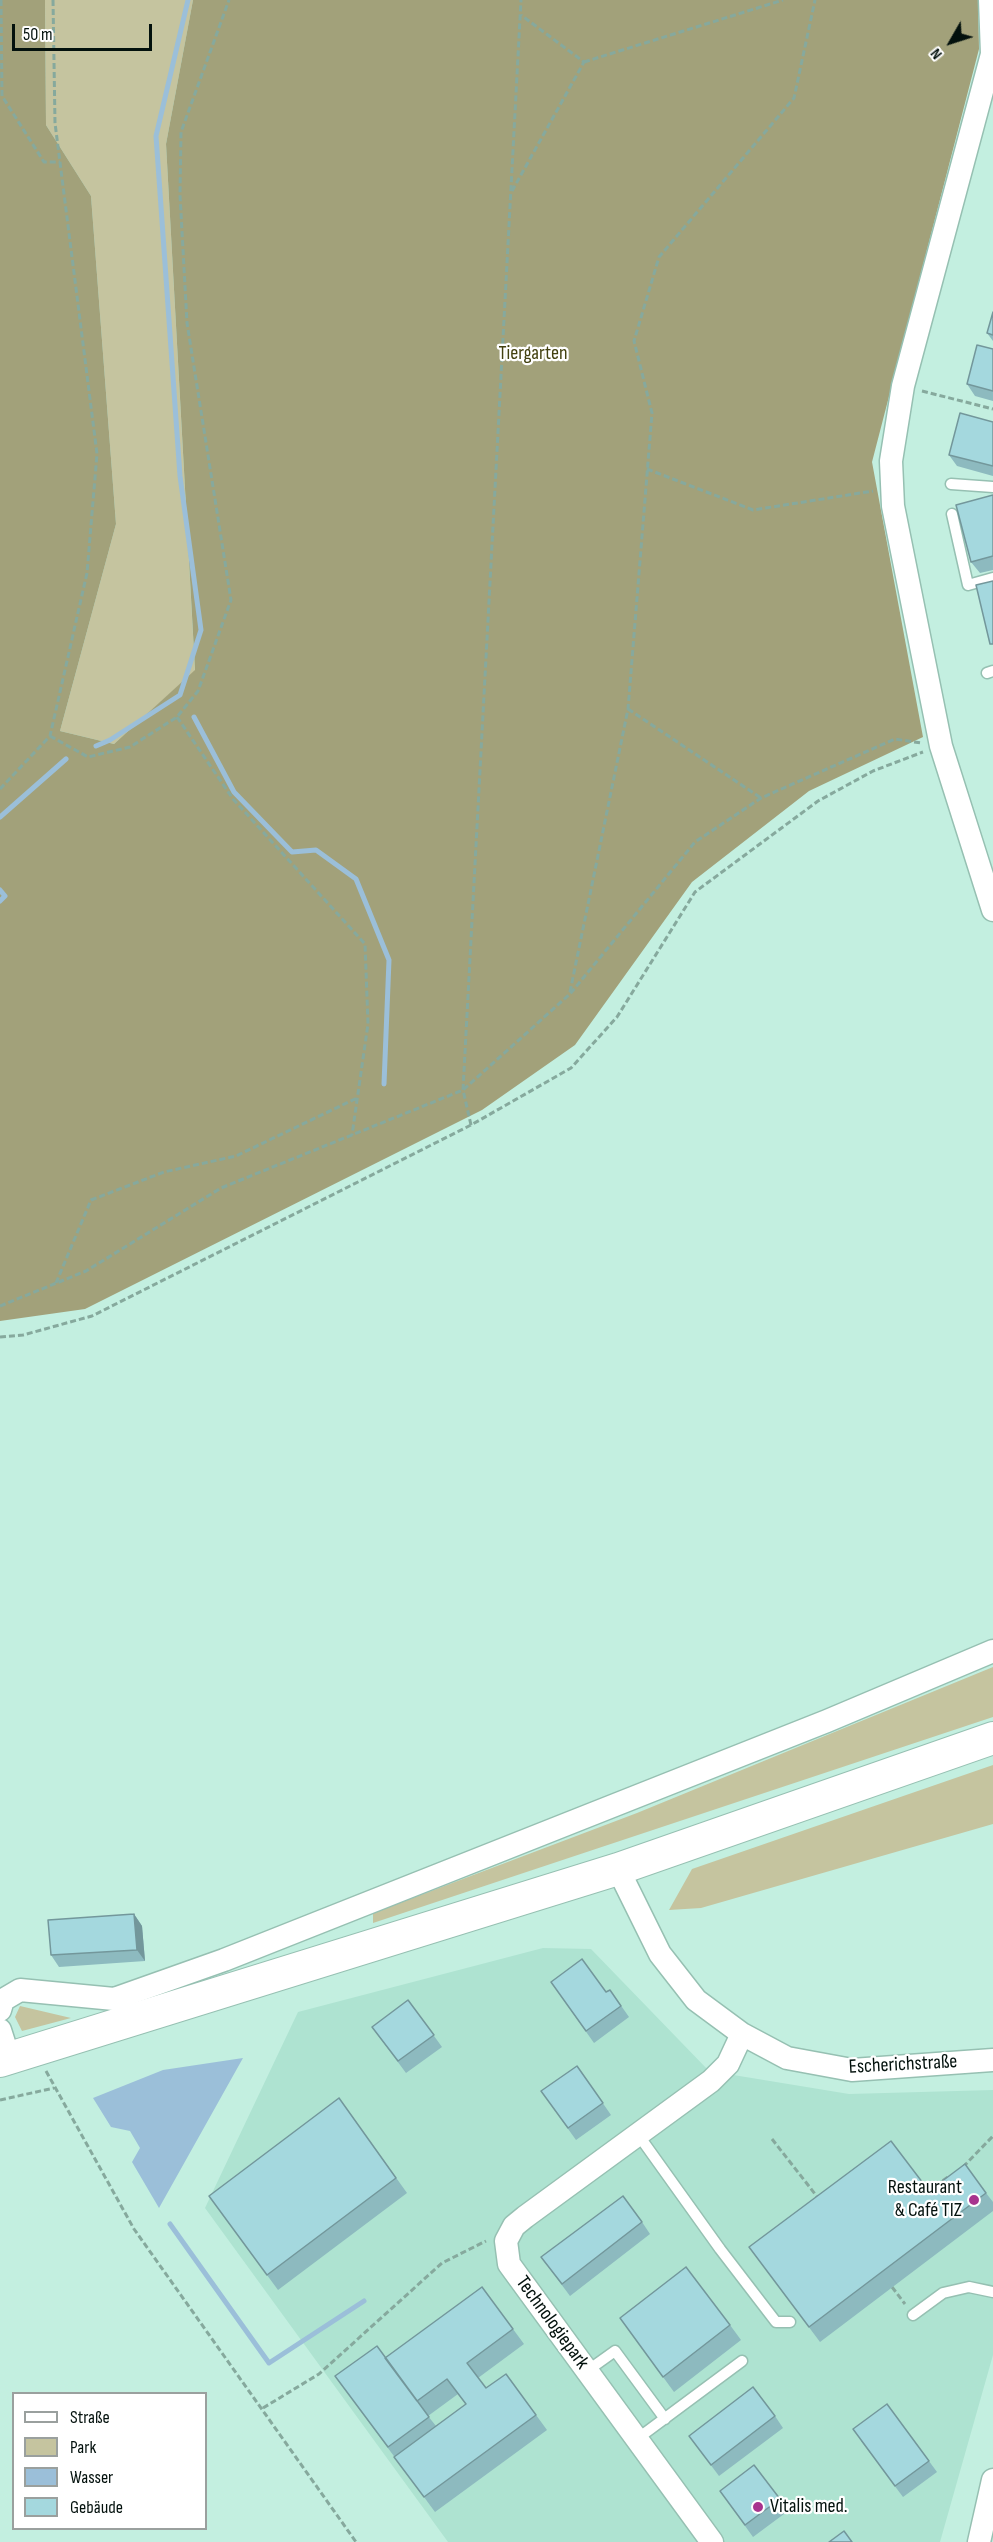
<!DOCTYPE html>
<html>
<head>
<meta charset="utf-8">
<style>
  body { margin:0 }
  #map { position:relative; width:993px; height:2542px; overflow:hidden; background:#c3efe0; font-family:"Sofia Sans Condensed",sans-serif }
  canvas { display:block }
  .legend { position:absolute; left:12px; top:2392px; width:195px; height:138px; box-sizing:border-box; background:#fff; border:2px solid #9aa09e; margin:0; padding:8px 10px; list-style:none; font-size:18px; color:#03110d }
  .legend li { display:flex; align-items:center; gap:12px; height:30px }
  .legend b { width:30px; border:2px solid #9aa09e }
  .north { position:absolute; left:921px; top:12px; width:60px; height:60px; -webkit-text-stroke:4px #fff; paint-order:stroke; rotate:231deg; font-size:16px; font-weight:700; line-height:24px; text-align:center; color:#03110d }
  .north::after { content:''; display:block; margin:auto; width:21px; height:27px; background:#03110d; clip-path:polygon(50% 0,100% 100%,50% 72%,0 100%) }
  .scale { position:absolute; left:12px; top:24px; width:140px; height:27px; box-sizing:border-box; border:3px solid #03110d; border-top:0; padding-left:8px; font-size:18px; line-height:21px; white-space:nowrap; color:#03110d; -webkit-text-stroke:4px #fff; paint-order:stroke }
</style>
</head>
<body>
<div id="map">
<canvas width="993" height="2542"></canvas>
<ul class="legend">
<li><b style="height:8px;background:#fff"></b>Straße</li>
<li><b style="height:16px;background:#c5c49f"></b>Park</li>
<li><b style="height:16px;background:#9bbfd9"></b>Wasser</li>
<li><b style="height:16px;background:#a4d8de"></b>Gebäude</li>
</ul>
<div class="north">N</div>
<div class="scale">50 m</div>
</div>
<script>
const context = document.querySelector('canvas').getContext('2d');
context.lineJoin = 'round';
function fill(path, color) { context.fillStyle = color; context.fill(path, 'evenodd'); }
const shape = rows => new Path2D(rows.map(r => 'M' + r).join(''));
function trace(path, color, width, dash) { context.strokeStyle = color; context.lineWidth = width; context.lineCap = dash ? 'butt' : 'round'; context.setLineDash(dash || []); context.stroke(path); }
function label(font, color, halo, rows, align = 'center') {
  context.font = font + ' "Sofia Sans Condensed",sans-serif'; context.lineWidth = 4.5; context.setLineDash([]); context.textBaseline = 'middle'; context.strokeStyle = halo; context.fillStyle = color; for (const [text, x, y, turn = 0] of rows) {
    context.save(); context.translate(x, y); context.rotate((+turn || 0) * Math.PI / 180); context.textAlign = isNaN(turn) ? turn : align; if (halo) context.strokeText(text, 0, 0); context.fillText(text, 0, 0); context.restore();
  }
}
fill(shape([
  [543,1948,591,1949,709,2071,849,2094,993,2090,993,2355,940,2542,448,2542,205,2208,298,2012]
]), '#aee3d1');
fill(shape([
  [45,0,193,0,166,144,195,671,114,744,60,731,116,524,91,196,46,125],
  [993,1667,993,1717,373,1923,373,1913,637,1813],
  [993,1765,993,1824,701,1908,669,1910,692,1869],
  [20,2006,71,2018,22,2031,15,2017]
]), '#c5c49f');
fill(shape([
  [0,0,45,0,46,125,91,196,116,524,60,731,114,744,195,670,166,144,193,0,978,0,979,49,872,462,923,737,809,791,692,882,575,1045,482,1110,85,1309,0,1321]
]), '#a2a17a');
fill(shape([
  [243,2058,159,2208,132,2162,140,2148,130,2131,111,2127,93,2098,163,2070]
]), '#9bbfd9');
trace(shape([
  [194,717,234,792,292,852,316,850,356,879,389,960,384,1084],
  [96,746,110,740,180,695,201,630,180,476,156,136,188,0],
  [0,817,66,759],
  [0,890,5,896,0,901],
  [170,2224,269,2363,364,2301]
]), '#9bbfd9', 5);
const lane = shape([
  [951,484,993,487],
  [952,514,968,585,993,578],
  [987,673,993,671],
  [637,2133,720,2249,776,2322,790,2322],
  [913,2315,943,2293,969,2287,993,2292],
  [587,2371,615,2351,665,2419],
  [637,2439,742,2361]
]);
const street = shape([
  [990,0,992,54,903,386,891,461,893,506,941,746,993,910],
  [618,1869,660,1954,696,2000,742,2034,787,2058,852,2070,993,2060],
  [0,2010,3,2000,20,1990,114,1999,224,1960,827,1721,993,1651],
  [0,2030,9,2058],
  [712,2542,509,2264,506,2241,514,2226,525,2217,711,2081,728,2064,742,2034],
  [979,2542,993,2480]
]);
const secondary = shape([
  [0,2061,618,1869,993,1738]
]);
trace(lane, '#96c0b2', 13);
trace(street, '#96c0b2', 25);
trace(secondary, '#96c0b2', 34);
trace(shape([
  [1,0,2,96,44,162,60,162],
  [584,62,783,0],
  [512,191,584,62,521,15],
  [922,391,993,409],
  [647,469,753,510,873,491],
  [628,709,761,798],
  [177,717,233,799,365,944,368,1024,352,1135],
  [50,736,88,757,130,747,177,717,198,691,231,600,187,323,180,195,181,132,229,0],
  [0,789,50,736,87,573,97,454,55,123,53,0],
  [570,992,628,709,652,413,634,341,659,257,794,98,815,0],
  [471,1125,463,1090,521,0],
  [56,1283,91,1200,164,1172,236,1156,357,1098],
  [0,1306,86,1271,221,1188,463,1090,570,994,695,842,761,798,895,739,921,743],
  [0,1337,23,1335,92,1316,471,1125,571,1068,617,1017,695,892,818,801,873,771,923,752],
  [46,2071,134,2229,356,2542],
  [0,2100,54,2088],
  [772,2139,819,2199],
  [963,2167,993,2136],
  [928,2191,948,2177],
  [892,2287,905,2304],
  [263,2408,319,2374,442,2263,486,2241]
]), '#86a99d', 3, [6, 3]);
trace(lane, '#fff', 10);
trace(street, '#fff', 22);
trace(secondary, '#fff', 32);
fill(shape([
  [993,312,993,341,987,333],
  [993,349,993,401,975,396,967,384],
  [993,422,993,476,957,466,949,455],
  [993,495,993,570,980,573,971,562],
  [134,1914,142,1926,145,1961,59,1967,51,1955],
  [551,1982,606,1992,610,1990,629,2017,594,2043],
  [408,2000,442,2047,406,2073,372,2027],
  [577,2066,611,2115,576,2140,541,2091],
  [339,2098,407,2193,278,2290,209,2196],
  [929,2191,986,2193,993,2202,993,2211,820,2342,749,2247],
  [642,2222,650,2234,570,2296,541,2257],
  [482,2287,524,2344,478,2378,486,2388,506,2374,547,2430,435,2512,335,2376,387,2359],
  [458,2394,466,2405,436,2426,428,2416],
  [620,2318,730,2325,741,2340,674,2392],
  [887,2404,937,2472,903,2497,861,2441],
  [775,2416,783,2428,719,2476,689,2436],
  [754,2465,788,2511,753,2537,720,2491]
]), '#8dbabf');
fill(shape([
  [134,1914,142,1926,145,1961,137,1950]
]), '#73979b');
const building = shape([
  [993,312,993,335,987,333,993,312],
  [977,345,993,349,993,391,967,384,977,345],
  [960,413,993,422,993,466,949,455,960,413],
  [993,495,993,556,971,562,956,505,993,495],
  [993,581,993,644,990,644,976,585,993,581],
  [134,1914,137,1950,51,1955,48,1920,134,1914],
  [582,1959,606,1992,610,1990,621,2006,586,2031,551,1982,582,1959],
  [408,2000,434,2035,398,2061,372,2027,408,2000],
  [577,2066,603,2103,568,2128,541,2091,577,2066],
  [339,2098,396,2178,267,2275,209,2196,339,2098],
  [891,2141,929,2191,965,2164,986,2193,809,2327,749,2247,891,2141],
  [623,2196,642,2222,562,2284,541,2257,623,2196],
  [686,2267,730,2325,663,2377,620,2318,686,2267],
  [482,2287,513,2329,467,2363,486,2388,506,2374,536,2415,424,2497,394,2457,466,2404,447,2379,417,2401,385,2358,482,2287],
  [377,2346,429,2417,388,2447,335,2376,377,2346],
  [753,2387,775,2416,711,2465,689,2436,753,2387],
  [887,2404,929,2461,895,2486,853,2429,887,2404],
  [754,2465,780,2499,745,2525,720,2491,754,2465],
  [844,2531,852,2542,829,2542,844,2531]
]);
fill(building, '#a4d8de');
trace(building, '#73979b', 1.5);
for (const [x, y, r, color] of [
  [974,2200,6,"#a8348e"],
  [758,2507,6,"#a8348e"]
]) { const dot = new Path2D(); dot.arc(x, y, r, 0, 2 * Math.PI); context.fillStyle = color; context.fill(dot); trace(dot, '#fff', 2); }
label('20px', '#42400f', '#fff', [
  ["Tiergarten",533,354]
]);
label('20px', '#03110d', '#fff', [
  ["Escherichstraße",903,2065,-3],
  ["Technologiepark",552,2323,54]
]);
label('20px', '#03110d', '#fff', [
  ["Restaurant",962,2188],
  ["& Café TIZ",962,2211],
  ["Vitalis med.",770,2507,"left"]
], 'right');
</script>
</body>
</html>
